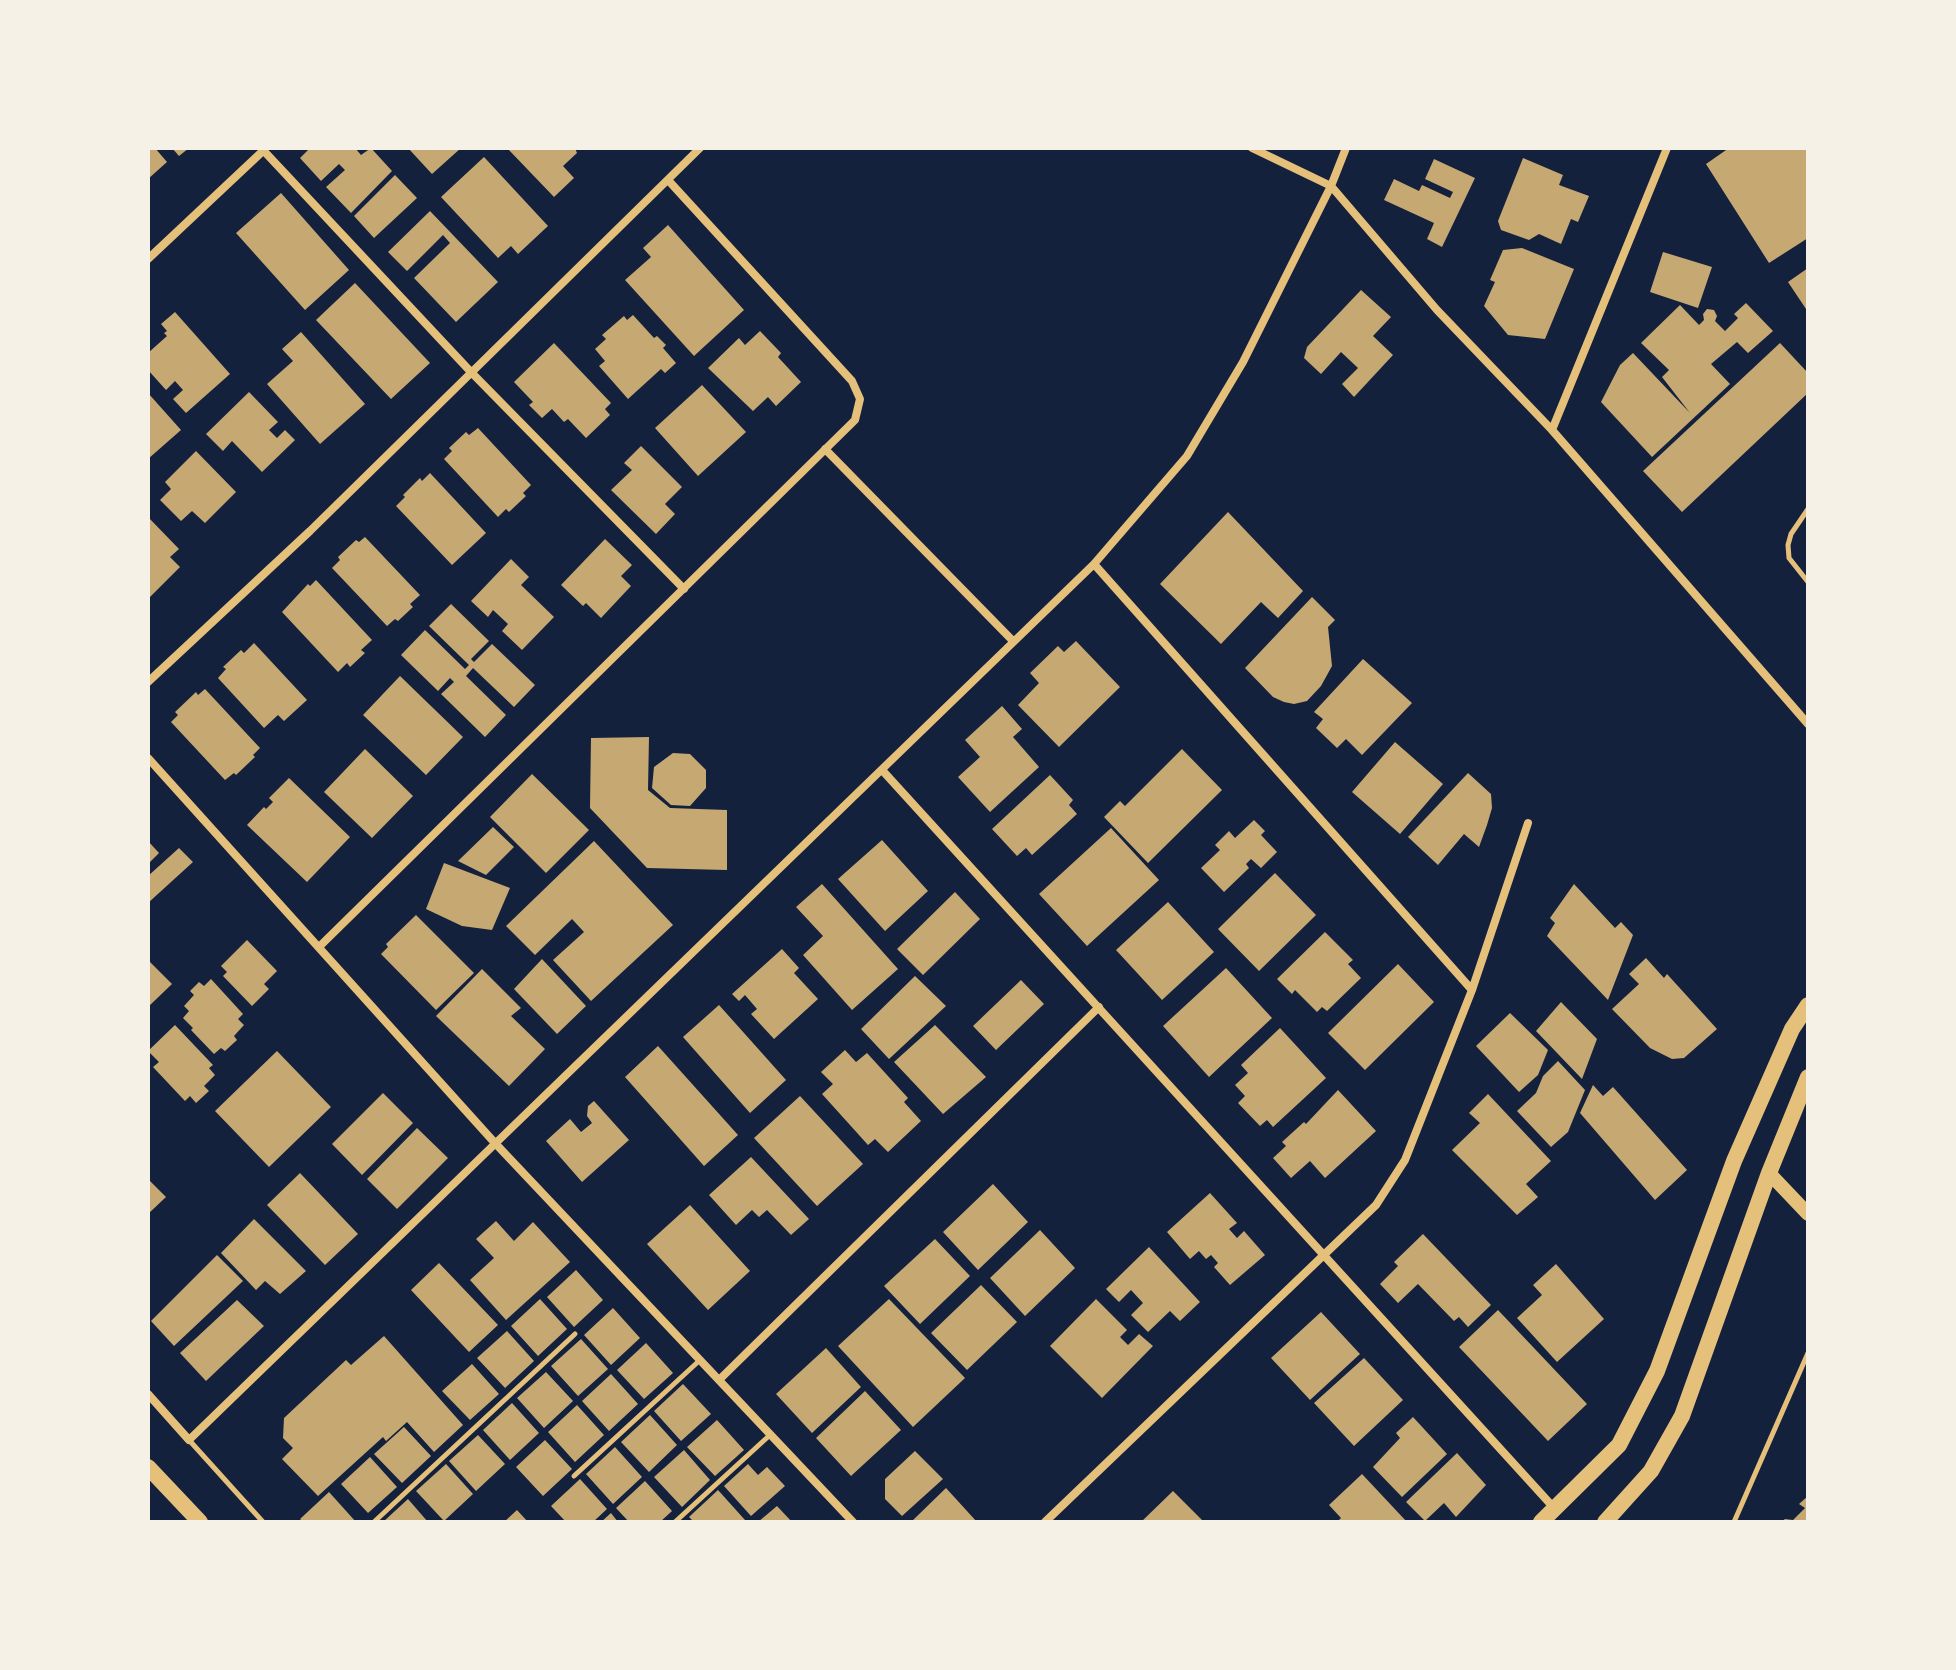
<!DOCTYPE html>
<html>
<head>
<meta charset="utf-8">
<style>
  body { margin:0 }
  #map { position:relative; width:1956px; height:1670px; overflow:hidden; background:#14213d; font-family:Jost,sans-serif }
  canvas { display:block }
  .frame { position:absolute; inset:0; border:150px solid #f6f1e7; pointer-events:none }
</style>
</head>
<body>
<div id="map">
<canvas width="1956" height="1670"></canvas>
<div class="frame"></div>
</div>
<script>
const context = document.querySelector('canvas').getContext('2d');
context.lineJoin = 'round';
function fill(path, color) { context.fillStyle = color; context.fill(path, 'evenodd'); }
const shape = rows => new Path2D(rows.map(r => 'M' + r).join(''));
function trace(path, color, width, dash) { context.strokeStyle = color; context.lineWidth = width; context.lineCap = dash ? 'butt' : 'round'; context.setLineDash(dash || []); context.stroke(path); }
fill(shape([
  [148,148,155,148,167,162,148,179],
  [172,148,189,148,179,156],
  [310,148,355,148,361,155,371,148,392,171,351,213,326,187,345,170,339,164,321,181,300,158],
  [408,148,461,148,432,174],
  [507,148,575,148,577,153,563,166,574,178,554,197],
  [1729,148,1808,148,1808,238,1769,263,1706,164],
  [484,157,548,226,518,254,511,246,498,258,441,197],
  [1523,158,1563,175,1559,185,1589,196,1578,222,1571,219,1561,244,1539,234,1529,240,1501,230,1498,221],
  [1434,159,1475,178,1442,247,1427,239,1434,223,1384,200,1394,179,1419,191,1422,185,1450,198,1453,192,1425,179],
  [395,175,417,198,374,238,354,216],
  [281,193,349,270,305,310,236,233],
  [430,211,498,282,456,322,414,278,450,243,443,235,407,271,388,252],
  [668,225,744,310,694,356,625,280,651,257,643,248],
  [1522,248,1574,269,1545,339,1508,335,1484,306,1495,282,1490,280,1503,250],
  [1663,252,1712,267,1698,308,1650,292],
  [1808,268,1808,312,1788,282],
  [355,283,430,363,391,399,316,320],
  [1361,290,1391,317,1373,336,1393,355,1354,397,1342,384,1358,368,1341,352,1321,374,1304,358,1307,347],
  [1746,303,1773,331,1748,353,1737,342,1711,364,1730,384,1652,457,1601,402,1620,365,1633,353,1690,413,1662,377,1669,370,1641,343,1680,305,1699,325,1704,320,1703,314,1707,309,1714,310,1717,316,1715,321,1725,331,1738,318,1734,314],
  [175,312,230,374,186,413,173,399,183,390,175,381,166,390,148,370,148,353,167,336,164,333,167,331,161,324],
  [633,315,654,338,657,336,666,345,663,348,676,363,665,373,661,369,628,399,599,366,605,361,595,349,606,339,602,335,624,316,627,320],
  [760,331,781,353,778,357,801,382,776,406,768,397,753,411,708,368,739,338,745,345],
  [301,332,365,404,320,444,267,384,293,361,282,349],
  [554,343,611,403,605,409,610,415,586,438,568,419,564,422,552,409,542,418,529,405,533,402,514,382],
  [1780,343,1808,373,1808,393,1682,512,1643,471],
  [702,385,746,432,698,476,655,428],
  [249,392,278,422,269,430,277,438,285,430,295,440,262,472,232,441,223,451,206,434],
  [148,393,181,430,148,459],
  [478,428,531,485,523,493,526,496,509,512,506,509,498,517,444,459,452,451,449,448,466,432,469,435],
  [641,446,682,487,665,504,675,514,656,534,611,490,632,470,624,463],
  [196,451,236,492,205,523,192,511,181,521,160,500,171,489,165,482],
  [430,473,486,533,452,565,396,506,405,497,403,495,420,478,422,481],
  [1228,512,1303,591,1278,618,1261,602,1221,644,1160,584],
  [148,517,179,549,170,557,180,567,148,599],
  [365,537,420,595,410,604,413,607,398,621,395,619,387,626,332,568,340,560,338,557,356,540,359,542],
  [605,539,632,565,621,576,631,586,601,618,586,603,583,606,561,585],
  [511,559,529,577,521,585,554,617,522,650,502,631,508,624,493,610,488,617,471,601],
  [316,580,372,640,361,650,365,653,350,667,347,663,338,672,282,612,308,584,310,586],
  [1312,597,1335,620,1328,627,1332,666,1321,686,1307,701,1294,704,1284,702,1273,697,1245,668],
  [451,604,489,641,471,659,474,662,492,644,535,685,514,707,473,668,466,676,506,715,485,737,441,694,454,682,450,678,438,691,401,655,425,630,465,669,469,665,429,626],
  [1076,641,1120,687,1059,747,1018,705,1039,683,1030,673,1058,646,1064,652],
  [254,643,307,700,284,721,278,715,264,728,218,678,226,669,223,667,241,650,244,653],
  [1363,659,1412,703,1362,755,1346,739,1337,748,1316,728,1323,719,1314,712],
  [400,676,463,737,426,775,363,715],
  [205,689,260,748,253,755,255,757,236,775,234,773,225,780,171,722,178,715,175,712,196,692,198,695],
  [1002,706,1022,729,1013,737,1039,767,990,812,958,777,980,757,965,740],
  [649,737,648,790,670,808,727,810,727,870,647,868,590,808,591,738],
  [1395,742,1443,784,1400,834,1352,792],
  [365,749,413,796,372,838,324,792],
  [1182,749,1222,790,1148,863,1104,817,1120,801,1125,806],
  [673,753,690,754,706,770,706,788,690,806,671,805,652,788,654,767],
  [1468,773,1491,794,1492,808,1487,825,1479,847,1464,834,1438,865,1408,837],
  [532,774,589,830,546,873,490,817],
  [1050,775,1073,800,1069,805,1077,814,1032,855,1026,848,1017,856,992,829],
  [289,778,350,837,307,882,247,825,264,807,266,809,273,802,269,798],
  [1254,820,1265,831,1261,835,1277,852,1261,868,1251,859,1246,864,1249,868,1224,892,1201,868,1220,850,1215,845,1229,831,1235,838],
  [493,827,514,847,486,875,458,861],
  [1111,828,1159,880,1087,946,1039,894],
  [882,840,928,891,885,931,838,879],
  [148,841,159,853,148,864],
  [594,841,673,925,591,1001,553,960,584,932,572,919,535,955,506,926],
  [179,848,193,862,148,903,148,876],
  [444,863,510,888,492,930,462,926,426,909],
  [1275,873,1316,915,1259,971,1218,929],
  [822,884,898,969,852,1010,803,955,823,936,796,907],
  [1574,884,1615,928,1621,922,1633,935,1608,1000,1547,936,1555,923,1550,918],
  [955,892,980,919,923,975,897,949],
  [1168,902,1214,952,1162,1000,1116,950],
  [416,915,474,973,436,1010,381,954,388,947,386,944],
  [1325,932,1353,960,1348,964,1361,978,1327,1011,1322,1007,1317,1012,1295,990,1292,994,1277,979],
  [247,940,277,971,264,984,269,989,252,1006,223,976,227,972,221,966],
  [782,949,799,968,794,973,818,999,774,1039,751,1014,757,1009,745,995,739,1001,732,994],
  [1646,958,1664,978,1667,974,1717,1029,1684,1058,1672,1059,1650,1048,1612,1009,1639,984,1629,974],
  [542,959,586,1006,557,1034,514,989],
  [148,960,172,984,148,1007],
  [1398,964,1434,1002,1365,1070,1328,1033],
  [1226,968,1272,1018,1209,1077,1163,1026],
  [482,969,521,1008,511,1016,545,1049,509,1086,436,1016],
  [915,976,946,1006,889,1059,861,1029],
  [211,979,243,1014,238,1019,244,1025,234,1036,237,1040,225,1051,221,1048,214,1054,191,1030,193,1028,183,1018,189,1011,184,1006,194,995,190,991,199,982,204,986],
  [1021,980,1044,1004,996,1050,973,1026],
  [1561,1002,1597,1039,1582,1079,1536,1031],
  [719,1005,786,1080,750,1113,683,1037],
  [1510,1013,1548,1050,1538,1075,1519,1092,1476,1046],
  [175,1025,213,1065,209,1068,215,1075,204,1086,209,1091,196,1103,190,1096,185,1101,153,1067,159,1062,148,1051],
  [935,1025,986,1077,943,1114,894,1062],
  [1280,1028,1326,1078,1273,1127,1267,1120,1260,1126,1238,1103,1245,1096,1235,1085,1248,1073,1241,1065],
  [658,1046,738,1135,704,1166,625,1077],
  [845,1050,856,1062,867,1053,908,1098,904,1102,921,1121,888,1152,875,1139,868,1145,822,1094,833,1084,821,1072],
  [277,1051,331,1107,269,1167,215,1111],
  [1558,1061,1585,1090,1568,1132,1551,1147,1517,1111,1536,1093,1543,1076],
  [1593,1085,1603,1096,1613,1087,1687,1170,1655,1200,1580,1113],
  [1338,1090,1376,1131,1325,1178,1310,1161,1291,1178,1273,1158,1286,1146,1282,1142,1304,1122,1306,1124],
  [383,1093,413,1123,362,1175,332,1144],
  [1488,1094,1551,1161,1526,1184,1538,1197,1517,1215,1452,1150,1480,1123,1469,1113],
  [800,1096,863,1164,817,1206,754,1138],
  [594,1101,629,1140,582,1182,546,1141,570,1119,581,1132,592,1123,587,1116,588,1106],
  [417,1128,448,1158,397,1209,367,1179],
  [751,1157,809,1219,791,1235,767,1210,759,1217,752,1210,736,1225,709,1195],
  [300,1173,358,1234,325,1265,267,1205],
  [148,1179,166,1197,148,1214],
  [993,1184,1028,1222,978,1270,943,1232],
  [1210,1193,1237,1223,1229,1229,1237,1238,1244,1231,1265,1255,1230,1285,1214,1267,1218,1263,1211,1255,1206,1259,1199,1251,1190,1259,1167,1232],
  [690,1205,750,1271,708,1310,647,1244],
  [254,1219,306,1271,280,1294,265,1281,256,1290,221,1253],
  [496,1221,514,1241,533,1222,570,1262,506,1320,470,1280,494,1258,476,1239],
  [1040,1230,1075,1268,1025,1316,990,1278],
  [1423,1234,1491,1305,1468,1327,1459,1317,1454,1321,1418,1284,1398,1303,1380,1284,1398,1266,1394,1262],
  [935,1239,970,1276,920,1324,884,1286],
  [1149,1247,1200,1302,1180,1321,1170,1311,1148,1332,1131,1315,1143,1303,1131,1290,1119,1302,1106,1289],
  [217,1255,243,1281,174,1346,151,1321],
  [439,1263,498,1325,469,1352,411,1290],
  [1556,1264,1604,1319,1557,1362,1517,1318,1542,1295,1533,1285],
  [576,1270,603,1300,574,1327,547,1297],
  [981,1285,1017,1322,967,1370,931,1333],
  [540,1299,567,1329,538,1356,511,1326],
  [889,1299,965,1378,913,1427,838,1346],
  [1096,1299,1127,1330,1120,1337,1128,1345,1139,1334,1153,1346,1102,1398,1050,1346],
  [237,1300,264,1326,206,1381,180,1353],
  [613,1308,640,1338,611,1365,584,1335],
  [1498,1310,1587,1404,1548,1441,1459,1347],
  [1321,1312,1360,1354,1310,1400,1271,1358],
  [507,1331,534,1361,505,1388,477,1358],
  [384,1336,463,1425,434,1452,407,1422,386,1441,383,1437,318,1496,282,1459,293,1448,283,1438,284,1418,346,1360,351,1365],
  [581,1339,608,1369,578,1396,551,1366],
  [646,1343,673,1373,644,1399,617,1370],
  [826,1348,861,1387,812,1433,776,1394],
  [1364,1358,1403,1400,1354,1446,1314,1403],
  [472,1364,499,1394,470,1420,442,1391],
  [546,1372,573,1401,544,1428,517,1398],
  [611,1374,638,1404,609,1431,582,1401],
  [683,1384,711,1414,681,1441,654,1411],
  [865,1391,901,1430,851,1476,816,1438],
  [512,1403,539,1433,510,1460,483,1430],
  [577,1405,604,1435,575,1462,548,1432],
  [650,1415,677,1445,649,1472,621,1442],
  [1413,1417,1447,1454,1402,1497,1373,1467,1400,1438,1396,1433],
  [717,1420,744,1450,715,1476,687,1447],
  [404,1427,431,1456,402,1483,374,1454],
  [478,1435,505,1464,476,1491,449,1461],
  [545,1440,572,1469,543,1496,516,1467],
  [615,1447,642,1477,613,1504,586,1474],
  [684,1450,710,1480,682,1507,654,1477],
  [915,1451,943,1479,902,1516,885,1499,885,1479],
  [1457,1453,1486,1485,1456,1517,1444,1503,1425,1521,1406,1502],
  [370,1457,397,1487,368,1513,341,1484],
  [446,1464,473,1494,444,1521,416,1491],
  [748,1464,758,1475,767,1467,785,1486,751,1516,724,1486],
  [1362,1474,1407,1522,1337,1522,1341,1518,1329,1505],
  [580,1479,607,1509,593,1522,566,1522,551,1506],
  [645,1481,672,1511,660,1522,629,1522,616,1508],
  [946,1488,977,1522,911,1522],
  [718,1490,745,1520,743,1522,694,1522,689,1517],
  [1173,1491,1204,1522,1141,1522],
  [329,1492,356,1522,303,1522,300,1519],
  [1808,1496,1808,1522,1781,1522,1785,1519,1793,1520,1805,1508,1799,1504],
  [408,1499,428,1522,383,1522],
  [777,1506,792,1522,758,1522],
  [517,1510,528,1522,504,1522],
  [611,1513,618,1522,601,1522]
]), '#c6a872');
trace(shape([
  [1808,509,1791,534,1788,545,1789,558,1808,582],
  [189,1440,263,1522],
  [574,1476,700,1360],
  [374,1522,575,1334],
  [675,1522,771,1434],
  [1734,1522,1808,1353]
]), '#e5c07b', 5);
trace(shape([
  [1252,148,1331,186,1437,310,1552,430,1808,724],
  [263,150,470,371,684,589],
  [148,259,265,149],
  [1552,430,1667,148],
  [825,449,1013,641],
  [1094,564,1472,990],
  [148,682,310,531,700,148],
  [148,758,494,1142,853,1522],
  [882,770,1555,1509],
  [320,946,855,420,860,399,852,381,668,180],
  [719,1380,1099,1007],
  [148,1394,189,1440,1094,564,1187,456,1243,362,1331,186,1346,148],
  [1045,1522,1376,1205,1405,1160,1472,990,1528,823]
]), '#e5c07b', 8);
trace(shape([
  [1769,1173,1808,1214]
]), '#e5c07b', 14);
trace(shape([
  [148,1467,200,1522],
  [1541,1522,1619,1445,1657,1371,1734,1161,1792,1029,1808,1005],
  [1605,1522,1651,1471,1682,1416,1769,1173,1808,1077]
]), '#e5c07b', 16);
</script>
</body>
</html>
